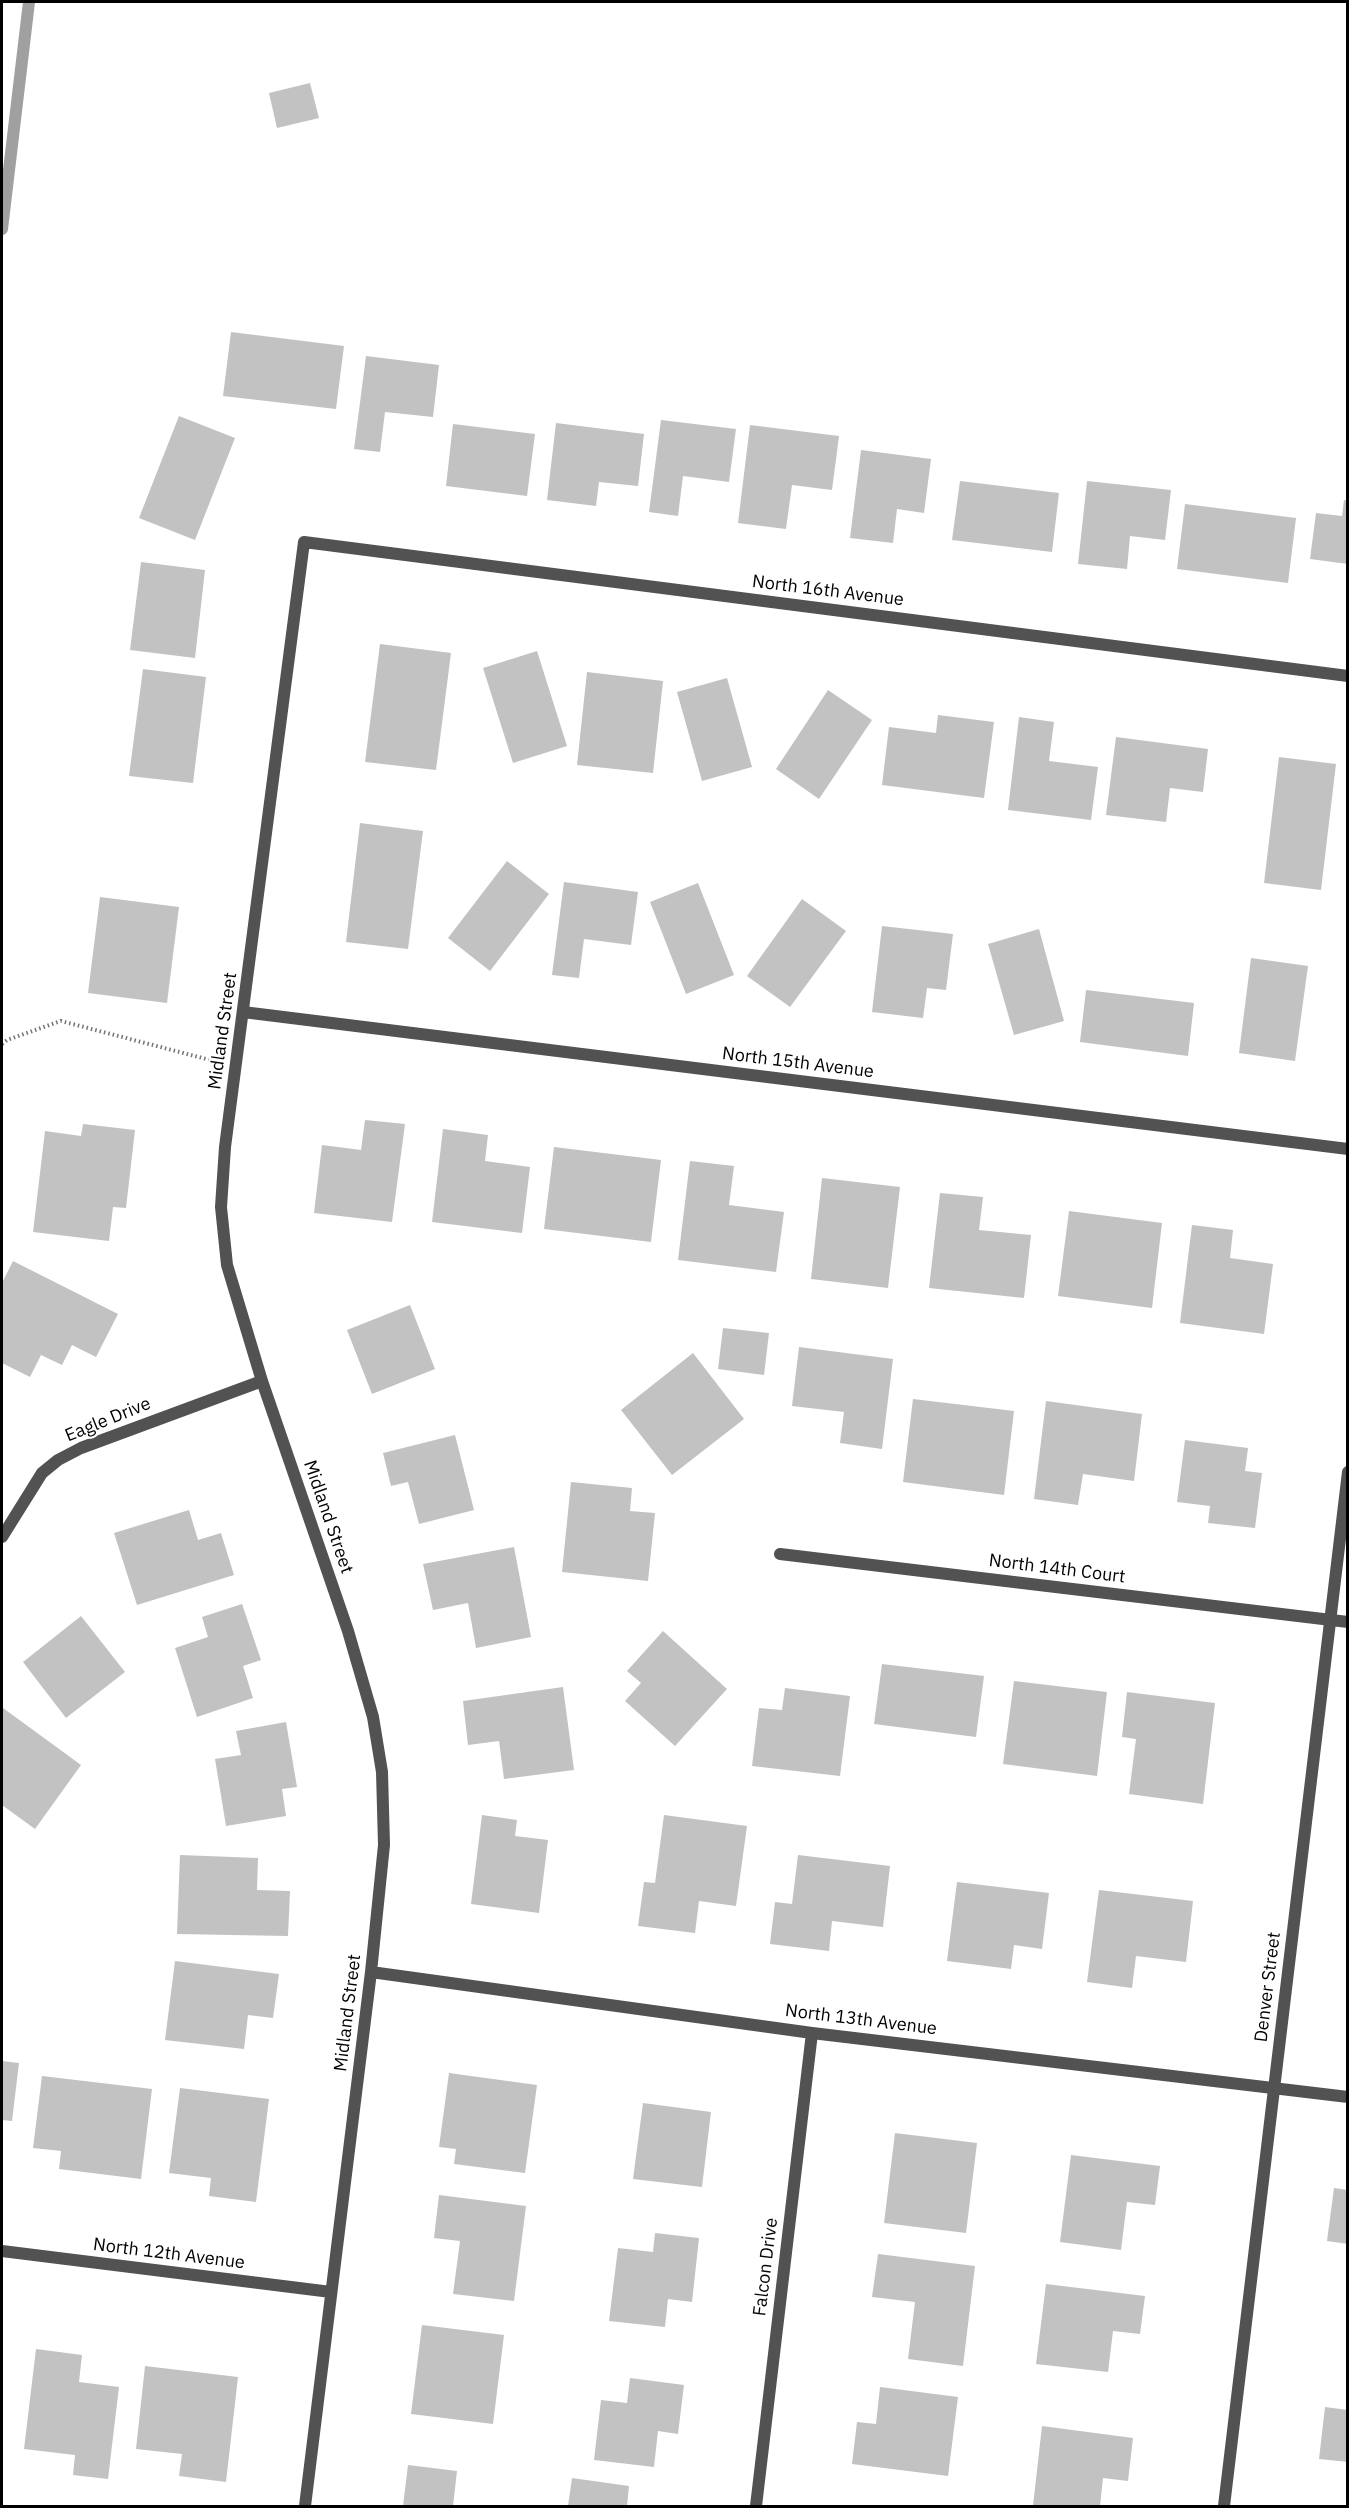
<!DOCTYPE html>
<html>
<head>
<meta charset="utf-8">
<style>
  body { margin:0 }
  #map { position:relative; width:1349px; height:2508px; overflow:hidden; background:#fff; font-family:"IBM Plex Sans",sans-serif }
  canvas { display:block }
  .frame { position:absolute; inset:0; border:3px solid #000; pointer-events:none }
</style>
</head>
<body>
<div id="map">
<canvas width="1349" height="2508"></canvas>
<div class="frame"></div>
</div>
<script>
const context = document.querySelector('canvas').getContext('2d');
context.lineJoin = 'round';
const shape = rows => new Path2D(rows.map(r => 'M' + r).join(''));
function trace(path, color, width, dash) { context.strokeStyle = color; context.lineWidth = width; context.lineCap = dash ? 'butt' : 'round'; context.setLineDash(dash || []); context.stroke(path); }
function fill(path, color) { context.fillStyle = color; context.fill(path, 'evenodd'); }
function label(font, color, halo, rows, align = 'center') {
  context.font = font + ' "IBM Plex Sans",sans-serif'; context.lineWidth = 4.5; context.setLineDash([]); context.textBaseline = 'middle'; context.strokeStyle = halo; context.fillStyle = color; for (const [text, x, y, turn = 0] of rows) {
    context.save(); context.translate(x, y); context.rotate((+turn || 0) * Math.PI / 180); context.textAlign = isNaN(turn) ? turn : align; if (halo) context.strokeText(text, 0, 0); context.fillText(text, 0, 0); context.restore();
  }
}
trace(shape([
  [2,229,29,2]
]), '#a0a0a0', 12);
fill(shape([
  [310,83,319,118,277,128,269,93],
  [231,332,344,346,336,409,223,396],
  [366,356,439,365,433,417,385,412,380,452,354,449],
  [179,416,235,438,195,540,139,518],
  [661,420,736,429,729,482,683,476,678,516,649,512],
  [556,423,644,434,638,486,599,482,596,506,547,500],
  [453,424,535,434,527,496,446,486],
  [750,425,839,436,832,490,792,485,786,529,738,523],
  [861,450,931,459,924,513,897,509,893,543,850,538],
  [960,481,1059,493,1052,552,952,540],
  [1087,481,1171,490,1165,540,1130,536,1127,569,1078,564],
  [1344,500,1348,501,1348,564,1310,559,1316,513,1342,516],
  [1185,504,1296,518,1288,583,1177,569],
  [141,562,205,570,195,658,130,650],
  [380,644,451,653,436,770,365,762],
  [537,651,567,746,513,763,483,668],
  [143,669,206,677,193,783,129,776],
  [587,672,663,681,653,773,577,765],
  [727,678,752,767,702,781,677,692],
  [828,690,872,720,819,799,776,769],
  [938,715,994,722,984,798,882,785,889,727,936,733],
  [1019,717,1054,722,1049,761,1098,767,1091,820,1008,810],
  [1116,737,1208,749,1203,792,1170,788,1166,822,1106,815],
  [1279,757,1336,764,1321,890,1264,883],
  [360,823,423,831,408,949,346,942],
  [507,861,549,894,490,971,448,938],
  [564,882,638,892,631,945,584,939,579,978,552,975],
  [698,883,734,975,686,994,650,902],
  [100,897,179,907,167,1003,88,993],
  [802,899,846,931,790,1007,747,976],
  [882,926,953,934,946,990,927,988,923,1018,872,1012],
  [1039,929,1064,1021,1014,1035,988,944],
  [1251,958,1308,966,1295,1061,1239,1053],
  [1086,990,1194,1003,1188,1056,1080,1042],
  [365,1120,405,1124,392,1222,314,1213,322,1145,361,1150],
  [83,1124,135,1130,126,1208,113,1207,109,1241,33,1232,45,1131,81,1136],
  [443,1129,488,1135,485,1161,530,1167,522,1233,432,1222],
  [554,1147,661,1160,651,1242,544,1229],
  [690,1161,734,1166,729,1205,784,1212,776,1272,678,1260],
  [822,1178,900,1187,888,1288,811,1279],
  [940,1193,983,1197,979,1230,1031,1235,1024,1298,929,1288],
  [1069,1211,1162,1223,1152,1308,1058,1296],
  [1192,1225,1233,1230,1230,1258,1273,1264,1264,1334,1180,1323],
  [13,1261,118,1314,96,1357,72,1345,62,1365,41,1355,30,1377,2,1363,2,1283],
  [410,1305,435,1369,372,1394,347,1330],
  [723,1328,769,1333,764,1375,718,1369],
  [799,1347,893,1359,882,1449,840,1443,844,1412,792,1406],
  [693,1353,744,1419,672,1475,621,1410],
  [913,1399,1014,1411,1004,1495,903,1482],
  [1046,1401,1142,1414,1134,1481,1083,1474,1078,1505,1034,1499],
  [455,1435,474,1510,419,1524,408,1482,391,1486,383,1453],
  [1185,1440,1248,1448,1245,1471,1262,1473,1255,1528,1208,1523,1210,1506,1177,1502],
  [571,1482,632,1488,630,1511,655,1513,648,1581,562,1572],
  [189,1510,198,1540,221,1533,234,1575,137,1605,114,1533],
  [514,1547,531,1637,476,1648,468,1603,433,1610,423,1564],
  [242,1604,261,1660,243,1666,253,1698,197,1717,175,1648,208,1637,202,1617],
  [81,1616,125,1672,66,1718,23,1662],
  [663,1631,727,1689,675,1746,625,1701,641,1683,627,1671],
  [882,1664,984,1676,976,1737,874,1724],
  [1014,1681,1107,1692,1097,1776,1003,1764],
  [563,1687,574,1770,504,1779,499,1741,468,1745,463,1701],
  [785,1688,850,1696,840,1776,752,1766,759,1708,782,1710],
  [1127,1692,1215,1703,1203,1804,1129,1794,1136,1739,1122,1737],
  [3,1708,81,1765,35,1829,2,1805],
  [286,1722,297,1787,282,1789,286,1816,226,1826,215,1759,241,1755,236,1731],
  [482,1815,517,1820,515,1836,548,1840,539,1913,471,1904],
  [664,1815,747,1826,736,1906,699,1901,695,1933,638,1926,644,1882,655,1883],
  [180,1855,258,1858,257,1890,290,1891,288,1936,177,1934],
  [798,1855,890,1866,883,1927,832,1921,829,1951,770,1944,775,1902,792,1904],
  [957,1882,1049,1893,1042,1949,1014,1945,1011,1969,947,1961],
  [1099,1890,1193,1901,1186,1962,1136,1956,1132,1988,1087,1982],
  [175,1961,279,1974,273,2018,248,2015,244,2049,165,2040],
  [2,2061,19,2063,12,2121,2,2120],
  [449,2073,537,2085,525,2173,454,2164,456,2149,439,2147],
  [42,2076,152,2089,141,2179,59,2169,61,2151,33,2148],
  [180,2088,269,2099,256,2202,209,2196,211,2178,169,2173],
  [643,2103,711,2112,702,2187,633,2179],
  [895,2133,977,2143,966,2233,884,2223],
  [1071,2155,1160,2166,1155,2205,1127,2202,1121,2250,1060,2242],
  [1334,2188,1348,2190,1348,2244,1327,2241],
  [439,2195,526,2206,514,2301,453,2294,460,2241,434,2238],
  [655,2233,699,2238,692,2302,668,2299,665,2327,609,2321,618,2248,653,2252],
  [878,2254,975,2266,963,2366,908,2359,915,2302,872,2297],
  [1046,2284,1145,2296,1140,2334,1113,2331,1108,2372,1036,2364],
  [422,2325,504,2335,493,2424,411,2414],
  [36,2349,82,2355,79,2382,119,2387,108,2479,73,2475,75,2455,24,2449],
  [145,2366,238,2377,226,2482,179,2476,182,2454,136,2449],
  [630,2378,684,2385,678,2434,658,2431,654,2467,594,2460,601,2400,627,2403],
  [880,2387,958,2397,948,2476,852,2464,857,2422,876,2424],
  [1325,2407,1348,2410,1348,2462,1319,2459],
  [1042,2426,1133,2438,1128,2481,1103,2478,1100,2506,1033,2506],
  [408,2465,457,2471,453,2506,403,2506],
  [572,2478,629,2486,627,2506,568,2506]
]), '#c2c2c2');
trace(shape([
  [2,1044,7,1040,61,1021,210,1060]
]), '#747474', 4, [1.5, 3]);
trace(shape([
  [243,1012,1348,1149],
  [2,1537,42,1473,58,1460,81,1448,262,1381],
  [780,1554,1348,1622],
  [371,1972,812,2033,1348,2097],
  [2,2251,331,2292],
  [305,2506,371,1972,384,1845,382,1772,373,1717,348,1631,262,1381,227,1265,221,1207,225,1147,304,542,1348,676],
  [756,2506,812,2033],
  [1224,2506,1348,1472]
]), '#525252', 12);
label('18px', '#000', '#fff', [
  ["North 16th Avenue",828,591,7],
  ["Midland Street",223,1031,-82],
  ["North 15th Avenue",798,1063,7],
  ["Eagle Drive",108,1420,-22],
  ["Midland Street",328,1517,71],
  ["North 14th Court",1057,1569,7],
  ["Denver Street",1268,1987,-83],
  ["Midland Street",348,2013,-83],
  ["North 13th Avenue",861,2020,7],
  ["North 12th Avenue",169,2254,7],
  ["Falcon Drive",766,2267,-83]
]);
</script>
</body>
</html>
